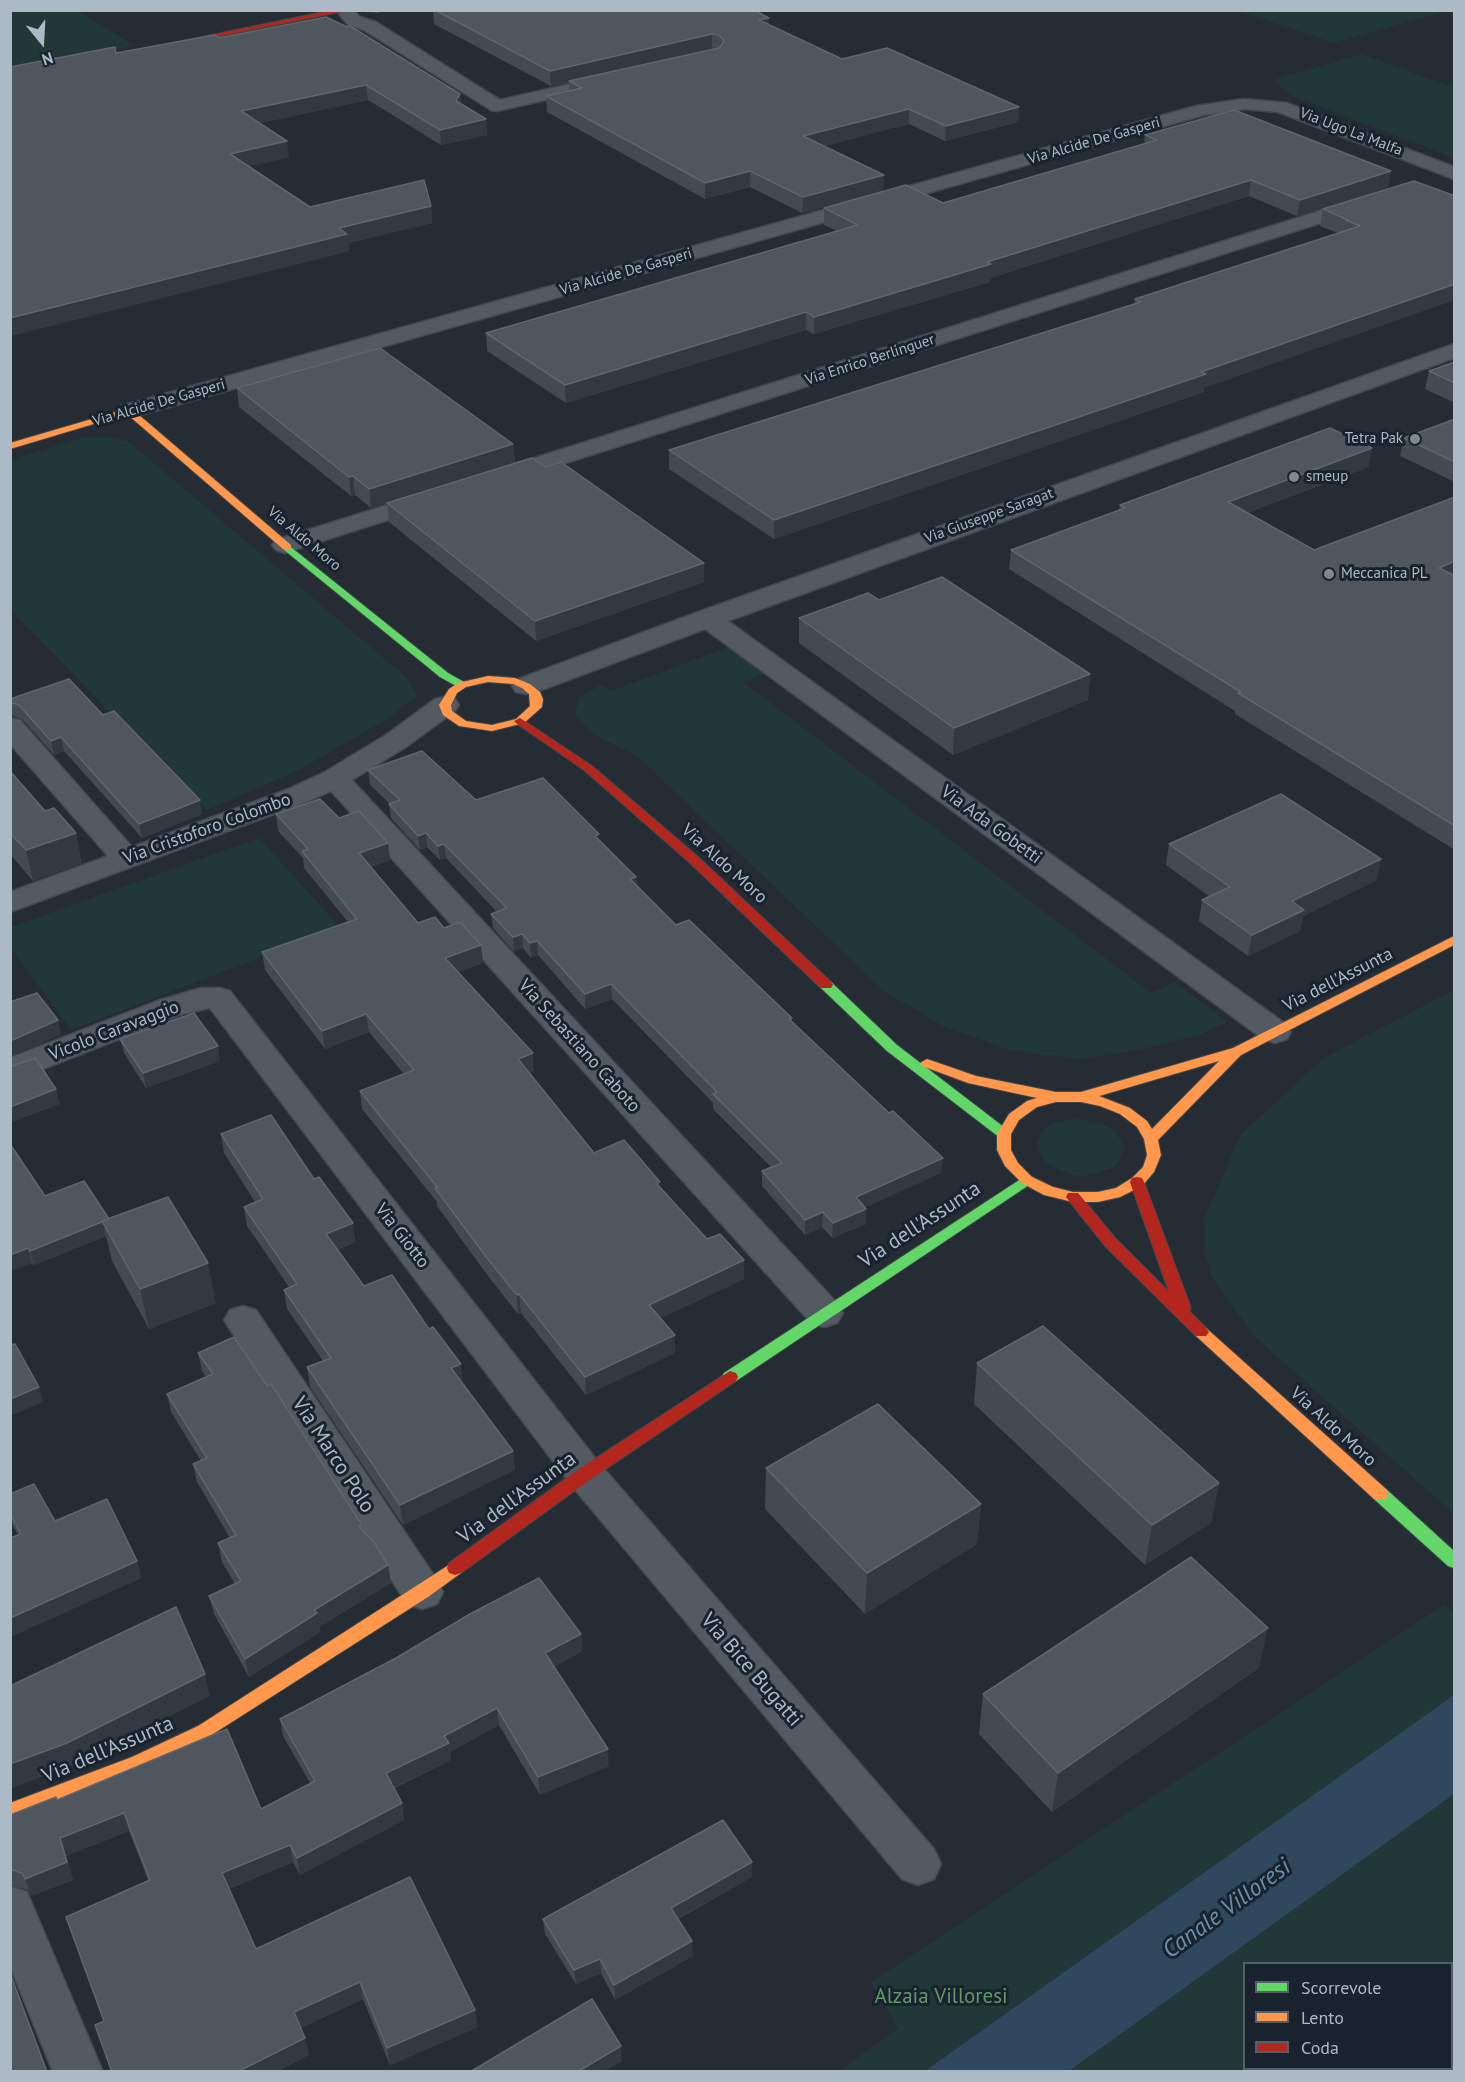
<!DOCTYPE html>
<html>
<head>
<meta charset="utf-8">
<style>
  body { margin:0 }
  #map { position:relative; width:1465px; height:2082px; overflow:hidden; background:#252c33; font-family:"PT Sans",sans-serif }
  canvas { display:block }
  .frame { position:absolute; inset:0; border:12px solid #acb9c6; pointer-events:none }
  .legend { position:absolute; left:1243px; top:1962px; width:210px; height:108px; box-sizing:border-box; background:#18232d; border:2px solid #535f6a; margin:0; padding:8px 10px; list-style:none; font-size:18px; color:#acb9c6 }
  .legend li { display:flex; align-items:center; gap:12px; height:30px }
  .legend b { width:30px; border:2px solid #535f6a }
  .north { position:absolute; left:12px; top:12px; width:60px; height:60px; -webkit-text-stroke:4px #18232d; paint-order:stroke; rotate:162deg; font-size:16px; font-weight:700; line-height:24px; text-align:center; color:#acb9c6 }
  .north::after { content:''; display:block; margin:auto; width:21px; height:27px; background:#acb9c6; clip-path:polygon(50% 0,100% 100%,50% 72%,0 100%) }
</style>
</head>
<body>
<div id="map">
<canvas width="1465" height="2082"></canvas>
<div class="frame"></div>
<ul class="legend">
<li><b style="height:8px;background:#63d668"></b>Scorrevole</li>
<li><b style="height:8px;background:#ff974d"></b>Lento</li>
<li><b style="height:8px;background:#b3261e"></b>Coda</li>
</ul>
<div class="north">N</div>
</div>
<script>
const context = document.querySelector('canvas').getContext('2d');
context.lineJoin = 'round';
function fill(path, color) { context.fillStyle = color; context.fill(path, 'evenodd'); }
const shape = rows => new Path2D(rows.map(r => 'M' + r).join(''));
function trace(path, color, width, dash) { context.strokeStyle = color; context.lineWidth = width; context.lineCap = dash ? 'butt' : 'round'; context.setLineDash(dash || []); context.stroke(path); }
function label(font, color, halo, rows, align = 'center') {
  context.font = font + ' "PT Sans",sans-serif'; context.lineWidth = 6; context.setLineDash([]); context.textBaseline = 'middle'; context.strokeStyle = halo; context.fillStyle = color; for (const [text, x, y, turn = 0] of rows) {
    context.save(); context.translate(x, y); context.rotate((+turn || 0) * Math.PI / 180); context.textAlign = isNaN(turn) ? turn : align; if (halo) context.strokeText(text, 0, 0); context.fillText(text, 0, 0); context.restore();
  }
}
fill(shape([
  [11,11,78,11,135,46,11,70],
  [1238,11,1238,10,1447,11,1334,43],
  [1362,54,1454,88,1454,158,1290,95,1273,80],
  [85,437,107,437,129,442,406,677,418,695,387,719,297,771,207,810,11,611,11,460],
  [729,647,763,674,743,682,1151,993,1174,982,1228,1022,1199,1035,1146,1048,1080,1059,1009,1050,943,1026,884,991,635,754,596,736,575,715,579,698,602,684,611,691],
  [259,838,340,927,71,1030,11,948,11,927],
  [1454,990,1454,1514,1254,1336,1212,1277,1205,1252,1205,1218,1241,1134,1324,1058],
  [1074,1118,1103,1124,1114,1131,1121,1140,1123,1150,1120,1160,1113,1168,1086,1176,1071,1174,1057,1169,1046,1162,1039,1152,1037,1143,1041,1133,1049,1125],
  [1444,1605,1454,1614,1454,1695,925,2071,837,2072,898,2029,871,1982],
  [1454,1794,1454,2071,1069,2071],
  [1244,1964,1452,1964,1452,2068,1244,2068]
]), '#223838');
fill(shape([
  [1454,1695,1454,1794,1069,2071,925,2071]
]), '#2f485d');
const street = shape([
  [341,10,357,10,356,13,360,17,376,22,500,100,614,74,620,75,623,79,620,83,497,111,491,110,364,30,348,25,339,14,341,10],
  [1244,99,1287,103,1454,167,1454,179,1278,112,1244,109,1204,115,137,416,129,418,121,416,118,411,121,406,1196,106,1244,99],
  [1364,197,1371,199,1374,203,1371,207,506,482,498,484,490,482,486,477,490,472,1364,197],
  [1454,344,1454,358,728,621,1287,1025,1291,1032,1287,1039,1275,1043,1263,1039,705,629,536,692,526,694,516,692,512,686,516,680,698,612,1454,344],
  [432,491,441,493,444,498,441,503,294,550,285,553,276,550,272,545,276,540,432,491],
  [445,697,455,699,459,705,455,711,406,747,352,780,837,1303,843,1313,837,1323,824,1327,811,1323,331,791,306,802,10,912,10,892,108,856,10,744,10,718,20,720,132,847,286,790,325,772,386,735,435,699,445,697],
  [201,988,219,988,230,991,599,1463,934,1849,941,1864,934,1879,918,1885,902,1879,571,1485,210,1008,182,1014,10,1082,10,1058,160,1000,201,988],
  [243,1306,256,1310,437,1580,443,1592,437,1604,422,1609,407,1604,224,1320,230,1310,243,1306],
  [10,1886,27,1892,103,2072,53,2072,10,1966,10,1886]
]);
const fast = shape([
  [353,10,381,10,378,12,353,10],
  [287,544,448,673,466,683,466,687,458,687,440,677,283,549,282,547,287,544],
  [826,981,831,982,897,1045,1009,1131,1011,1134,1009,1137,999,1137,887,1051,821,988,819,985,826,981],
  [1027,1175,1032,1177,1034,1180,1032,1183,736,1381,730,1383,724,1381,722,1377,724,1373,1027,1175],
  [1380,1488,1386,1489,1454,1551,1454,1568,1448,1566,1374,1499,1372,1494,1374,1489,1380,1488]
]);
const slow = shape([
  [126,409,132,409,291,545,291,549,283,549,127,414,10,449,10,443,126,409],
  [488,676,515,678,530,684,540,692,543,699,542,707,524,723,492,731,459,726,443,715,439,705,449,689,458,683,488,676],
  [488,682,513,684,522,688,529,694,530,706,516,719,492,725,466,721,452,711,451,705,457,693,466,687,488,682],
  [1454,936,1454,945,1241,1055,1158,1140,1161,1155,1154,1172,1142,1186,1120,1197,1098,1202,1073,1202,1044,1195,1022,1183,1005,1166,997,1150,997,1134,1009,1114,1027,1101,1037,1098,968,1083,922,1066,920,1063,927,1059,976,1076,1056,1092,1081,1092,1233,1048,1454,936],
  [1219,1061,1152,1129,1147,1121,1130,1108,1099,1096,1219,1061],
  [1056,1102,1081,1102,1100,1106,1120,1114,1137,1127,1144,1139,1147,1155,1143,1167,1132,1178,1116,1188,1098,1192,1073,1192,1053,1187,1032,1177,1018,1163,1011,1150,1011,1134,1019,1120,1037,1107,1056,1102],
  [1201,1326,1206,1328,1386,1489,1388,1494,1386,1499,1380,1500,1374,1499,1196,1336,1193,1332,1196,1328,1201,1326],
  [455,1561,461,1563,463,1568,461,1573,428,1597,210,1736,144,1769,10,1820,10,1803,132,1757,198,1726,455,1561]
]);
const jam = shape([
  [333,10,349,10,171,46,168,44,333,10],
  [520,718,592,766,697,856,831,982,833,985,831,988,821,988,689,862,584,770,516,723,514,721,520,718],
  [1137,1177,1142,1178,1144,1182,1191,1308,1189,1311,1206,1328,1209,1332,1206,1336,1196,1336,1105,1246,1066,1197,1068,1193,1078,1193,1115,1238,1169,1292,1130,1182,1132,1178,1137,1177],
  [730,1371,736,1373,738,1377,736,1381,591,1479,461,1573,455,1575,449,1573,447,1568,449,1563,579,1469,730,1371]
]);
trace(street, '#42484e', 3);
trace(fast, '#42484e', 2);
trace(slow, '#42484e', 2);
trace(jam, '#42484e', 2);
fill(street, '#545a62');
fill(fast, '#63d668');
fill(slow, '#ff974d');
fill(jam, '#b3261e');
fill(shape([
  [433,10,754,10,769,18,769,25,842,59,1018,122,945,141,909,124,824,146,884,175,883,191,802,213,750,187,705,199,547,112,546,96,570,91,569,82,551,86,434,24],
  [219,38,460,94,461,104,486,119,487,135,441,145,368,100,260,123,289,157,249,166,310,207,431,206,432,223,348,243,349,251,10,336,10,67],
  [1145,135,1388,188,1297,216,1249,196,990,278,990,282,814,334,806,330,566,403,487,351,486,333,837,231,824,225,824,208,943,203,1144,144],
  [1414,181,1204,388,1204,392,774,539,669,469,669,450,1134,304,1135,299,1338,233,1320,226,1323,209],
  [1455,362,1455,403,1425,389,1429,371],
  [237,388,513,444,515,463,371,508,355,495,351,496,239,407],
  [1455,419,1455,482,1400,456,1404,438],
  [545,467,704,563,704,582,536,641,389,522,387,503],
  [1369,467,1247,513,1314,550,1455,497,1455,850,1235,714,1235,711,1009,569,1011,550,1119,510,1120,505],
  [799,618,1090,674,1088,700,953,755,799,643],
  [10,699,103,715,202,814,142,838,64,751,54,755,22,719,10,715],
  [368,770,476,800,600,840,636,877,637,885,676,925,792,1018,792,1022,941,1173,865,1207,866,1224,832,1238,822,1227,805,1235,762,1186,762,1171,771,1167,713,1109,713,1103,612,999,585,1009,538,955,531,958,523,948,514,952,493,928,491,914,497,912,446,858,440,860,427,847,420,850,391,818,389,804,390,804,370,785],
  [10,771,82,863,33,881,10,854],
  [276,814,339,818,388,843,390,860,371,867,418,923,444,928,483,963,458,972,534,1071,529,1073,594,1153,660,1187,707,1239,744,1260,744,1279,661,1318,675,1335,675,1353,586,1395,521,1313,518,1314,488,1276,437,1206,437,1202,362,1109,360,1091,404,1074,369,1032,325,1049,265,970,262,952,348,922,304,868,303,858,278,831],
  [1169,844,1377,880,1303,916,1300,931,1248,956,1199,921,1202,900,1209,896,1166,865],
  [120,1039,220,1061,146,1088,124,1053],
  [221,1134,314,1179,353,1223,355,1242,338,1250,364,1286,463,1383,513,1451,515,1470,403,1525,310,1387,307,1367,323,1361,287,1309,284,1290,289,1287,247,1226,244,1207,255,1202,224,1153],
  [45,1196,109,1219,216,1303,149,1329,112,1261,106,1236,34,1265,32,1263,10,1271],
  [198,1353,267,1386,362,1525,363,1531,388,1565,391,1583,319,1627,320,1632,249,1677,214,1614,209,1596,235,1584,222,1562,218,1543,230,1538,197,1482,193,1464,201,1461,171,1412,167,1394,206,1377,202,1371],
  [977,1363,1219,1483,1211,1523,1145,1565,974,1404],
  [766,1468,981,1504,977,1544,865,1614,765,1509],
  [10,1494,55,1521,137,1561,141,1578,10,1637,10,1538,18,1535,10,1521],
  [581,1634,582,1651,554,1667,609,1766,540,1795,499,1725,450,1752,451,1760,394,1788,402,1803,404,1820,300,1875,293,1862,229,1889,256,1949,410,1877,478,2027,390,2065,363,1999,301,2028,309,2055,276,2072,111,2072,95,2025,104,2021,66,1917,148,1880,129,1831,66,1856,73,1880,31,1896,28,1890,10,1885,10,1815,57,1800,261,1809,310,1783,283,1736,280,1719],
  [1259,1668,1052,1812,979,1734,983,1694],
  [752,1877,678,1919,693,1956,615,2000,601,1973,576,1984,545,1934,543,1919]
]), '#444a51');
fill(shape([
  [769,18,769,32,759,20],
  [712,34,712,49,551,86,550,71],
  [366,85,368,100,243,127,241,111],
  [460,94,461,110,456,101],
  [1019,107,1018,122,945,141,946,126],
  [909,109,909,124,803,152,803,136],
  [486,119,487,135,441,145,440,130],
  [287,141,289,157,233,170,230,154],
  [750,171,750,187,705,199,705,183],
  [1391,171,1388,188,1297,216,1300,200],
  [884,175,883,191,802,213,803,197],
  [1251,180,1249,196,990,278,990,282,814,334,814,317],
  [431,206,432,223,348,243,349,251,10,336,10,318,339,228],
  [1455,284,1455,300,1204,388,1204,392,774,539,774,520],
  [806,312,806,330,566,403,565,385],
  [513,444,515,463,371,508,369,489],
  [1372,448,1369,467,1225,521,1228,502],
  [353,476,355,495,351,496,349,477],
  [1455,561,1455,579,1439,568],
  [704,563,704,582,536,641,535,621],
  [1090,674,1088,700,953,755,954,728],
  [61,737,64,751,54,755,51,741],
  [200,800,202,814,142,838,139,824],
  [76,833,82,863,33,881,26,850],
  [426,833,427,847,420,850,418,836],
  [388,843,390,860,362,870,359,853],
  [444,844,446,858,440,860,438,846],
  [1381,859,1377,880,1303,916,1300,931,1248,956,1252,935,1292,901],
  [636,877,637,891,630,879],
  [522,934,523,948,514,952,513,937],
  [537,941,538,955,531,958,530,943],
  [481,945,483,963,447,976,445,958],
  [611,984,612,999,585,1009,585,994],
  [366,1014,369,1032,325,1049,322,1031],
  [58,1020,61,1035,10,1057,10,1041],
  [218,1046,220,1061,146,1088,143,1073],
  [533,1053,534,1071,519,1077,518,1059],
  [56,1089,60,1104,10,1123,10,1107],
  [943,1158,941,1173,855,1212,856,1197],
  [866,1209,866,1224,832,1238,833,1223],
  [823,1212,822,1227,805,1235,805,1220],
  [103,1221,106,1236,34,1265,30,1251],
  [353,1223,355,1242,329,1253,326,1234],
  [28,1248,32,1263,10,1271,10,1255],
  [744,1260,744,1279,650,1323,649,1305],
  [208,1263,216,1303,149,1329,140,1289],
  [519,1294,521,1313,518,1314,517,1295],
  [675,1335,675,1353,586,1395,585,1377],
  [461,1364,463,1384,451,1368],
  [39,1387,43,1402,10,1416,10,1399],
  [513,1451,515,1470,403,1525,400,1505],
  [1219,1483,1211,1523,1145,1565,1152,1525],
  [981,1504,977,1544,865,1614,867,1573],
  [137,1561,141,1578,10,1637,10,1618],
  [388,1565,391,1583,319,1627,320,1632,249,1677,245,1659,314,1610],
  [1268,1628,1259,1668,1052,1812,1058,1773],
  [581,1634,582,1651,546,1671,545,1653],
  [205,1674,210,1696,74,1765,10,1789,10,1764],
  [497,1708,499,1725,450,1752,451,1760,388,1790,386,1773,444,1736],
  [608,1749,609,1766,540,1795,538,1777],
  [402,1803,404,1820,300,1875,297,1858],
  [124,1813,129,1831,66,1856,73,1880,31,1896,25,1879,60,1838],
  [290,1845,293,1862,226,1890,222,1873],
  [752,1862,752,1877,671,1922,671,1908],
  [692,1941,693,1956,615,2000,614,1985],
  [600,1959,601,1973,576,1984,574,1970],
  [360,1982,363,1999,298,2029,294,2012],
  [475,2010,478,2027,390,2065,387,2048],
  [305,2038,309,2055,276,2072,237,2072],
  [621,2046,622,2061,603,2072,577,2072]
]), '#333940');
const building = shape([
  [435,10,754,10,769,18,759,20,842,59,887,48,1019,107,946,126,909,109,803,136,884,175,803,197,750,171,705,183,546,96,582,88,569,81,719,48,724,41,719,35,712,34,550,71,435,10],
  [326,17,347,27,350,26,460,94,456,101,486,119,440,130,366,85,241,111,287,141,230,154,310,207,424,180,431,206,339,228,347,234,10,318,10,67,115,47,116,53,215,35,219,38,326,17],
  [1234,110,1391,171,1300,200,1251,180,987,262,991,264,814,317,806,312,565,385,486,333,858,225,824,208,906,185,943,203,1157,140,1145,135,1234,110],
  [1414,181,1455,196,1455,284,1201,372,1206,374,774,520,669,450,1141,302,1135,299,1360,226,1346,220,1348,220,1323,209,1414,181],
  [380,348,513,444,369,489,353,476,349,477,237,388,380,348],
  [1455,362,1455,383,1429,371,1455,362],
  [1455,419,1455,462,1404,438,1455,419],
  [1330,428,1372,448,1228,502,1314,550,1455,497,1455,561,1439,568,1455,576,1455,826,1238,693,1241,692,1011,550,1125,508,1120,505,1330,428],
  [532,458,545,467,561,462,704,563,535,621,387,503,532,458],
  [942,577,1090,674,954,728,799,618,868,593,879,600,942,577],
  [69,679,103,715,114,711,200,800,139,824,61,737,51,741,19,705,10,702,10,699,69,679],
  [422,751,476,800,543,778,599,834,595,836,636,877,630,879,676,925,689,920,792,1018,789,1019,889,1113,893,1111,943,1158,856,1197,866,1209,833,1223,823,1212,805,1220,762,1171,782,1163,713,1094,717,1092,611,984,585,994,537,941,530,943,522,934,513,937,491,914,507,908,444,844,438,846,426,833,418,836,389,804,400,800,368,770,422,751],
  [10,771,45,811,54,808,76,833,26,850,10,833,10,771],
  [1281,794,1381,859,1292,901,1304,910,1252,935,1202,900,1230,887,1169,844,1281,794],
  [320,799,339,818,359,811,388,843,359,853,418,923,435,917,444,928,460,922,481,945,445,958,533,1053,518,1059,594,1153,624,1140,660,1182,657,1184,707,1239,720,1234,744,1260,649,1305,675,1335,585,1377,519,1294,517,1295,487,1258,435,1188,437,1187,360,1091,414,1070,366,1014,322,1031,262,952,357,919,302,851,308,849,276,814,320,799],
  [37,993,58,1020,10,1041,10,1002,37,993],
  [194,1013,218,1046,143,1073,120,1039,194,1013],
  [35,1058,56,1089,10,1107,10,1067,35,1058],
  [271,1115,314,1179,319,1177,353,1223,326,1234,364,1286,392,1275,429,1329,433,1327,461,1364,451,1368,513,1451,400,1505,307,1367,331,1358,284,1290,297,1284,244,1207,263,1199,221,1134,271,1115],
  [10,1144,45,1196,84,1181,109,1219,30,1251,28,1248,10,1255,10,1144],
  [168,1197,208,1263,140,1289,102,1221,168,1197],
  [1043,1326,1219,1483,1152,1525,977,1363,1043,1326],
  [234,1337,267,1386,271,1384,362,1525,359,1526,375,1544,388,1565,314,1610,317,1613,245,1659,209,1596,241,1581,218,1543,236,1535,193,1464,207,1458,167,1394,213,1374,198,1353,234,1337],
  [15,1344,39,1387,10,1399,10,1345,15,1344],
  [878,1404,981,1504,867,1573,766,1468,878,1404],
  [34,1484,55,1521,107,1499,137,1561,10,1618,10,1538,21,1534,10,1514,10,1494,34,1484],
  [1191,1557,1268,1628,1058,1773,983,1694,1191,1557],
  [539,1578,581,1634,545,1653,608,1749,538,1777,497,1708,444,1736,449,1743,386,1773,402,1803,297,1858,290,1845,222,1873,256,1949,410,1877,475,2010,387,2048,360,1982,294,2012,305,2038,237,2072,112,2072,95,2025,104,2021,66,1917,150,1880,124,1813,60,1838,67,1862,25,1879,22,1873,10,1869,10,1815,56,1797,57,1800,227,1729,261,1809,315,1781,280,1719,396,1658,470,1614,539,1578],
  [176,1607,205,1674,67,1743,10,1764,10,1686,176,1607],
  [723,1820,752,1862,671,1908,692,1941,614,1985,600,1959,574,1970,543,1919,723,1820],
  [10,1973,47,2072,10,2072,10,1973],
  [592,1999,621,2046,577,2072,470,2072,592,1999]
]);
fill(building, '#4f565d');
trace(building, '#5e666e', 1.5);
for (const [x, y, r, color] of [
  [1415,439,6,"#7d8893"],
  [1294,477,6,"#7d8893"],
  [1329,574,6,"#7d8893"]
]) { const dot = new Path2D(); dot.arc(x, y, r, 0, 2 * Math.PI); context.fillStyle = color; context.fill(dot); trace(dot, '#18232d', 2); }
label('15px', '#acb9c6', '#18232d', [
  ["Via Ugo La Malfa",1351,132,21],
  ["Via Alcide De Gasperi",1094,141,-16],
  ["Via Alcide De Gasperi",626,272,-16],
  ["Via Enrico Berlinguer",870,360,-18],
  ["Via Alcide De Gasperi",159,403,-16],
  ["Via Giuseppe Saragat",989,516,-20],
  ["Via Aldo Moro",304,539,40]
]);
label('15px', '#acb9c6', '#18232d', [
  ["Tetra Pak",1403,439,"right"],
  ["smeup",1306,477],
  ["Meccanica PL",1341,574]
], 'left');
label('18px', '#acb9c6', '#18232d', [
  ["Via Ada Gobetti",991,825,36],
  ["Via Cristoforo Colombo",207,829,-20],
  ["Via Aldo Moro",724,864,42],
  ["Via dell'Assunta",1338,980,-27],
  ["Vicolo Caravaggio",114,1031,-21],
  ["Via Sebastiano Caboto",579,1046,48],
  ["Via Giotto",402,1236,52],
  ["Via Aldo Moro",1333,1427,42]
]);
label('21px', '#acb9c6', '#18232d', [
  ["Via dell'Assunta",920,1225,-33],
  ["Via Marco Polo",333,1455,57],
  ["Via dell'Assunta",517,1498,-36],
  ["Via Bice Bugatti",751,1670,49],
  ["Via dell'Assunta",108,1750,-23]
]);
label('21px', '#629868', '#18232d', [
  ["Alzaia Villoresi",941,1997]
]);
label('italic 24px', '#6a8fac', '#18232d', [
  ["Canale Villoresi",1227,1909,-36]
]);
</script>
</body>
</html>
